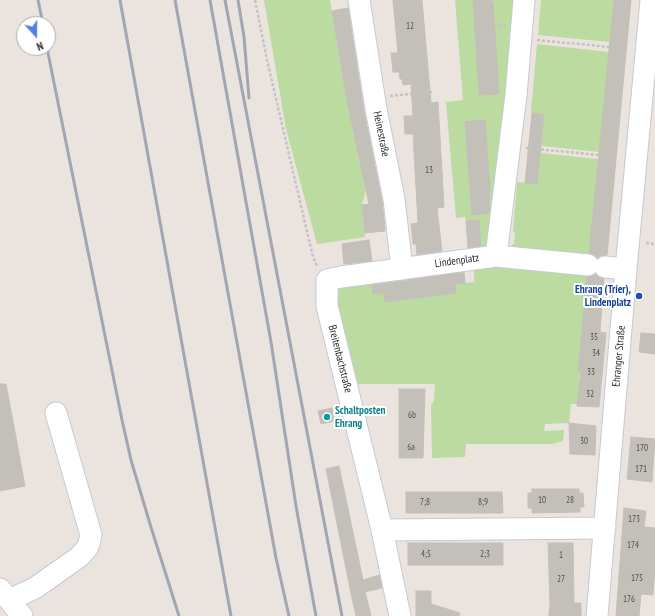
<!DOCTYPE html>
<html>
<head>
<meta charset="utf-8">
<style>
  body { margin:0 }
  #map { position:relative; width:655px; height:616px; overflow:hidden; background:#ebe3de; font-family:"PT Sans Narrow",sans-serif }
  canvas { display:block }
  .north { position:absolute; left:16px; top:16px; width:40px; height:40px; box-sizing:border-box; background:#fff; border:1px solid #aaa; border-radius:50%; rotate:159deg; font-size:11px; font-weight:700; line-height:16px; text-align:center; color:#2a2a2a }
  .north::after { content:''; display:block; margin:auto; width:14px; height:18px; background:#5180e5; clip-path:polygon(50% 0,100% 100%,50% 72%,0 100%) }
</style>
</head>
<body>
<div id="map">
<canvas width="655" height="616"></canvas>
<div class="north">N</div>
</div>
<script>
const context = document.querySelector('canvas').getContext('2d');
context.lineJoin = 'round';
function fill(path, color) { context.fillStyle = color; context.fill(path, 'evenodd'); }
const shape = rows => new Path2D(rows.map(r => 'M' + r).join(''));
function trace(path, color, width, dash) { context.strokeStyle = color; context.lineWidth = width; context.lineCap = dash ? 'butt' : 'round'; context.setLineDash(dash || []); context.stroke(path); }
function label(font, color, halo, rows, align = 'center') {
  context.font = font + ' "PT Sans Narrow",sans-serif'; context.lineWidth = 4; context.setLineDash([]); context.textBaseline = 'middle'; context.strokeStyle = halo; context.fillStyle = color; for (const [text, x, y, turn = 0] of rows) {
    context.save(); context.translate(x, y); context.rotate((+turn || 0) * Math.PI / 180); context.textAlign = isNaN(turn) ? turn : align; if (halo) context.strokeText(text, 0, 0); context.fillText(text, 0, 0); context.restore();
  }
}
fill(shape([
  [264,0,330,0,347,101,366,190,362,205,365,237,317,244,286,129],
  [455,0,518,0,495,242,481,251,479,220,466,221,465,217,456,218,446,102,463,100],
  [541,0,614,0,610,42,538,35],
  [537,44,609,52,599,152,541,146,544,115,532,113,531,111],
  [540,153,599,159,589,260,511,253,512,244,514,244,515,233,513,232,517,182,537,184],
  [474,265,588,270,578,372,580,372,578,404,571,404,569,423,545,424,544,431,564,430,563,441,552,444,466,444,465,457,432,458,431,406,434,400,435,384,356,384,332,292,338,286,371,279,373,294,383,293,385,302,456,293,455,284,474,282]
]), '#bcdba1');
const building = shape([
  [393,0,422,0,431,103,438,102,444,207,437,208,442,251,417,255,416,244,413,244,411,224,418,223,413,134,405,134,404,116,413,116,411,84,403,85,402,79,400,79,399,72,393,72,391,53,398,53,393,0],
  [473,0,491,0,491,2,493,2,499,94,479,95,473,0],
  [614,0,631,0,607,255,600,256,597,258,595,255,589,253,614,0],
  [348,8,364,111,382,201,385,228,385,231,365,233,362,205,369,204,347,101,332,11,348,8],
  [532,113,544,115,537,184,525,183,532,113],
  [485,120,490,189,489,213,472,215,465,122,485,120],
  [479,220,481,246,468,248,466,221,479,220],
  [369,240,372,261,344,264,342,244,369,240],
  [464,272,465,283,455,284,456,293,385,302,383,293,373,294,372,285,464,272],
  [596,274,598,277,604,279,600,332,606,333,599,407,577,406,581,372,578,372,587,277,593,276,596,274],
  [641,333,655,334,655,354,639,352,641,333],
  [0,384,6,384,25,486,0,491,0,384],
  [399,389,425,389,423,458,399,458,399,389],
  [332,408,334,421,321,424,318,411,332,408],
  [569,423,596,426,595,455,570,454,569,423],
  [631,437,655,439,652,482,627,479,631,437],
  [339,466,363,580,379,575,382,588,365,592,371,616,356,616,352,598,326,469,339,466],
  [532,489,579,489,579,493,583,493,584,507,580,507,580,512,532,513,532,508,528,508,528,493,532,493,532,489],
  [406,492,502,492,503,513,406,513,406,492],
  [624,508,646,511,644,527,655,528,655,567,653,595,641,594,639,616,616,616,624,508],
  [408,543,503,543,503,565,408,565,408,543],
  [548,543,573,543,574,603,581,603,581,616,549,616,550,604,548,543],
  [416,591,431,591,431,604,460,613,459,616,416,616,416,591]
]);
fill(building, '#c3bfb9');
trace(building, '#c6bfb8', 1);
const minor = shape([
  [359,0,376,109,394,199,402,269],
  [496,256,516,95,524,0],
  [605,267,626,269],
  [382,530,605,528],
  [0,589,22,616],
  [9,600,35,588,79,557,88,547,91,535,56,413],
  [400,616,382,530,327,306,327,280,341,277,496,256,588,265],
  [597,616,626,269,651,0]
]);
trace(minor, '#c5cad2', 23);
trace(shape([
  [255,0,267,60,313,257,317,266],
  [494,26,506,25],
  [537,40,610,47],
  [390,96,432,92],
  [526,148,599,155],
  [646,243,655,244]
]), '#c3c3c3', 2.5, [3, 2]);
trace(minor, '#fff', 21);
trace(shape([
  [38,0,43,24],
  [120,0,231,616],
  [175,0,276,558,289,616],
  [210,0,271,342,296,506,316,616],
  [225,0,342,616],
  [238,0,244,37,249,98],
  [47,48,122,420,131,460,150,524,179,616]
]), '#a1a6b2', 3);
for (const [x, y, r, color] of [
  [639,296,4,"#1a4fb4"],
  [327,417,4,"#0f9aa8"]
]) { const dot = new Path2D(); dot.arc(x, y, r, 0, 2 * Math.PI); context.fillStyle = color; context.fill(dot); trace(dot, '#fff', 1.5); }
label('9px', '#504f4e', null, [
  ["12",410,26],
  ["13",429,170],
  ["35",594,337],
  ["34",596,353],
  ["33",591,372],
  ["32",590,394],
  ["6b",412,415],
  ["30",584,441],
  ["6a",411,447],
  ["170",642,448],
  ["171",641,469],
  ["10",542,500],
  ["28",570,500],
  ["7;8",425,502],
  ["8;9",483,502],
  ["173",634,519],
  ["174",633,545],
  ["4;5",426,554],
  ["2;3",485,554],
  ["1",561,555],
  ["175",637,578],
  ["27",561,579],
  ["176",629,599]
]);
label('11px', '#2a2a2a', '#fff', [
  ["Heinestraße",381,134,79],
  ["Lindenplatz",457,261,-8],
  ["Ehranger Straße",619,356,-85],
  ["Breitenbachstraße",340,359,76]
]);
label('bold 11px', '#164399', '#fff', [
  ["Ehrang (Trier),",631,290],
  ["Lindenplatz",631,303]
], 'right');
label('bold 11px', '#0d838f', '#fff', [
  ["Schaltposten",335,411],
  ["Ehrang",335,424]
], 'left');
</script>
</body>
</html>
